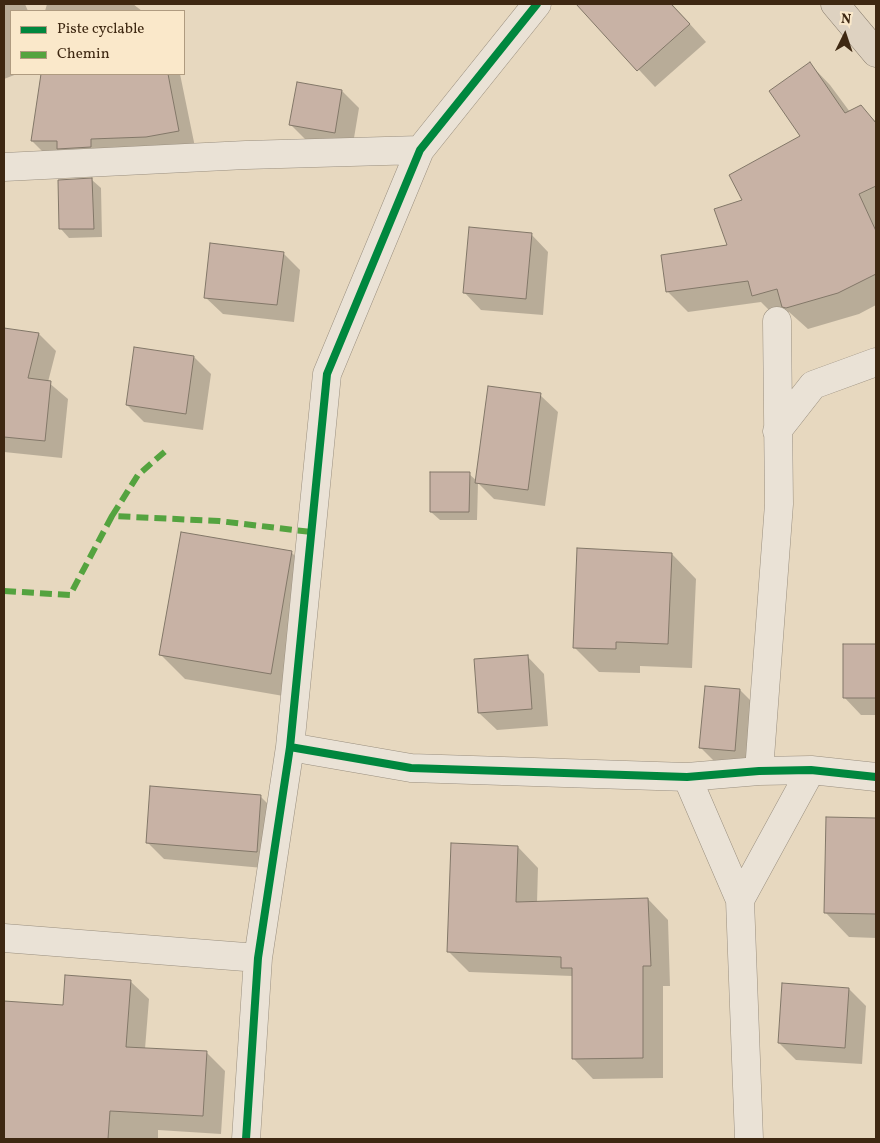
<!DOCTYPE html>
<html>
<head>
<meta charset="utf-8">
<style>
  body { margin:0 }
  #map { position:relative; width:880px; height:1143px; overflow:hidden; background:#e7d8bf; font-family:Vollkorn,serif }
  canvas { display:block }
  .frame { position:absolute; inset:0; border:5px solid #3e2812; pointer-events:none }
  .legend { position:absolute; left:10px; top:10px; width:175px; height:65px; box-sizing:border-box; background:#fae8ca; border:1px solid #af9b80; margin:0; padding:6px 9px; list-style:none; font-size:15px; color:#3e2812 }
  .legend li { display:flex; align-items:center; gap:10px; height:25px }
  .legend b { width:25px; border:1px solid #af9b80 }
  .north { position:absolute; left:820px; top:10px; width:50px; height:50px; -webkit-text-stroke:4px #fae8ca; paint-order:stroke; rotate:4deg; font-size:14px; font-weight:700; line-height:20px; text-align:center; color:#3e2812 }
  .north::after { content:''; display:block; margin:auto; width:18px; height:22px; background:#3e2812; clip-path:polygon(50% 0,100% 100%,50% 72%,0 100%) }
</style>
</head>
<body>
<div id="map">
<canvas width="880" height="1143"></canvas>
<div class="frame"></div>
<ul class="legend">
<li><b style="height:6px;background:#00873e"></b>Piste cyclable</li>
<li><b style="height:6px;background:#54a33f"></b>Chemin</li>
</ul>
<div class="north">N</div>
</div>
<script>
const context = document.querySelector('canvas').getContext('2d');
context.lineJoin = 'round';
function fill(path, color) { context.fillStyle = color; context.fill(path, 'evenodd'); }
const shape = rows => new Path2D(rows.map(r => 'M' + r).join(''));
function trace(path, color, width, dash) { context.strokeStyle = color; context.lineWidth = width; context.lineCap = dash ? 'butt' : 'round'; context.setLineDash(dash || []); context.stroke(path); }
fill(shape([
  [4,4,25,4,28,11,11,11,11,74,17,74,4,79],
  [47,4,133,4,142,11,45,11],
  [599,4,672,4,706,42,655,87,587,14],
  [810,64,830,85,850,112,861,107,876,122,876,305,859,314,808,329,789,312,775,316,761,302,688,312,667,291,729,246,743,200,802,136],
  [42,74,180,74,195,147,48,157,32,141],
  [342,91,359,108,352,150,308,142,291,125],
  [92,180,101,188,102,237,69,238,61,229],
  [531,234,548,252,543,315,481,310,464,292],
  [283,253,300,270,294,322,223,314,205,297],
  [4,329,39,334,56,351,48,382,68,399,62,458,4,452],
  [194,357,211,374,203,430,144,422,127,405],
  [540,395,558,412,545,506,494,499,478,483,477,520,440,520,431,512,469,474,477,481],
  [291,552,316,577,295,698,185,679,161,655],
  [672,554,696,579,692,668,640,666,640,673,599,672,574,647],
  [844,645,876,646,876,715,861,715,844,697],
  [527,656,544,674,548,726,497,730,479,713],
  [740,690,757,707,751,768,718,765,701,748],
  [151,788,261,797,278,814,274,869,164,859,147,842],
  [827,818,876,819,876,938,849,937,825,912],
  [518,847,538,868,537,903,648,899,668,920,670,986,663,986,663,1078,593,1079,573,1058,572,976,469,972,449,952],
  [130,981,149,999,145,1049,207,1053,225,1071,221,1134,158,1130,158,1139,46,1139,48,1103,4,1101,4,1002,64,1006],
  [849,989,866,1006,862,1064,796,1060,779,1043]
]), '#0003');
const building = shape([
  [576,4,671,4,690,24,637,71,576,4],
  [810,62,845,113,861,105,876,123,876,186,859,194,876,231,876,274,838,293,786,308,782,307,777,289,752,296,748,281,666,292,661,255,727,245,714,209,742,200,729,175,800,136,769,91,810,62],
  [41,74,168,74,179,131,146,137,91,139,91,147,57,149,57,141,31,141,41,74],
  [297,82,342,90,335,133,289,125,297,82],
  [92,178,94,229,59,229,58,180,92,178],
  [469,227,532,233,526,299,463,293,469,227],
  [210,243,284,252,277,305,204,298,210,243],
  [4,328,39,333,28,378,51,381,45,441,4,437,4,328],
  [134,347,194,356,186,414,126,405,134,347],
  [488,386,541,393,528,490,475,483,488,386],
  [430,472,470,472,469,512,430,512,430,472],
  [181,532,292,551,271,674,159,655,181,532],
  [577,548,672,553,668,644,616,642,616,649,573,648,577,548],
  [843,644,876,644,876,698,843,698,843,644],
  [528,655,532,709,478,713,474,659,528,655],
  [705,686,740,689,735,751,699,748,705,686],
  [150,786,261,795,257,852,146,843,150,786],
  [826,817,876,818,876,914,824,913,826,817],
  [451,843,518,846,516,902,648,898,651,966,643,966,643,1058,572,1059,572,968,561,968,561,957,447,952,451,843],
  [65,975,131,980,126,1047,207,1051,203,1116,110,1111,108,1139,4,1139,4,1001,63,1005,65,975],
  [782,983,849,988,845,1048,778,1043,782,983]
]);
fill(building, '#c8b2a5');
trace(building, '#827768', 1);
const minor = shape([
  [4,167,246,155,420,150],
  [777,431,813,385,876,362],
  [290,747,411,768,687,777,759,771,811,770,876,777],
  [759,771,779,504,777,321],
  [687,777,740,900,749,1139],
  [740,900,811,770],
  [4,938,258,958],
  [246,1139,258,958,290,747,327,374,420,150,537,4]
]);
const major = shape([
  [835,4,876,53]
]);
trace(minor, '#9a8f7f', 29);
trace(major, '#827768', 29);
trace(minor, '#eae2d6', 28);
trace(major, '#ded2c1', 28);
trace(shape([
  [112,516,138,475,169,448],
  [4,591,70,595,112,516,219,521,311,532]
]), '#54a33f', 6, [12, 6]);
trace(shape([
  [290,747,411,768,687,777,759,771,811,770,876,777],
  [246,1139,258,958,290,747,327,374,420,150,537,4]
]), '#00873e', 8);
</script>
</body>
</html>
